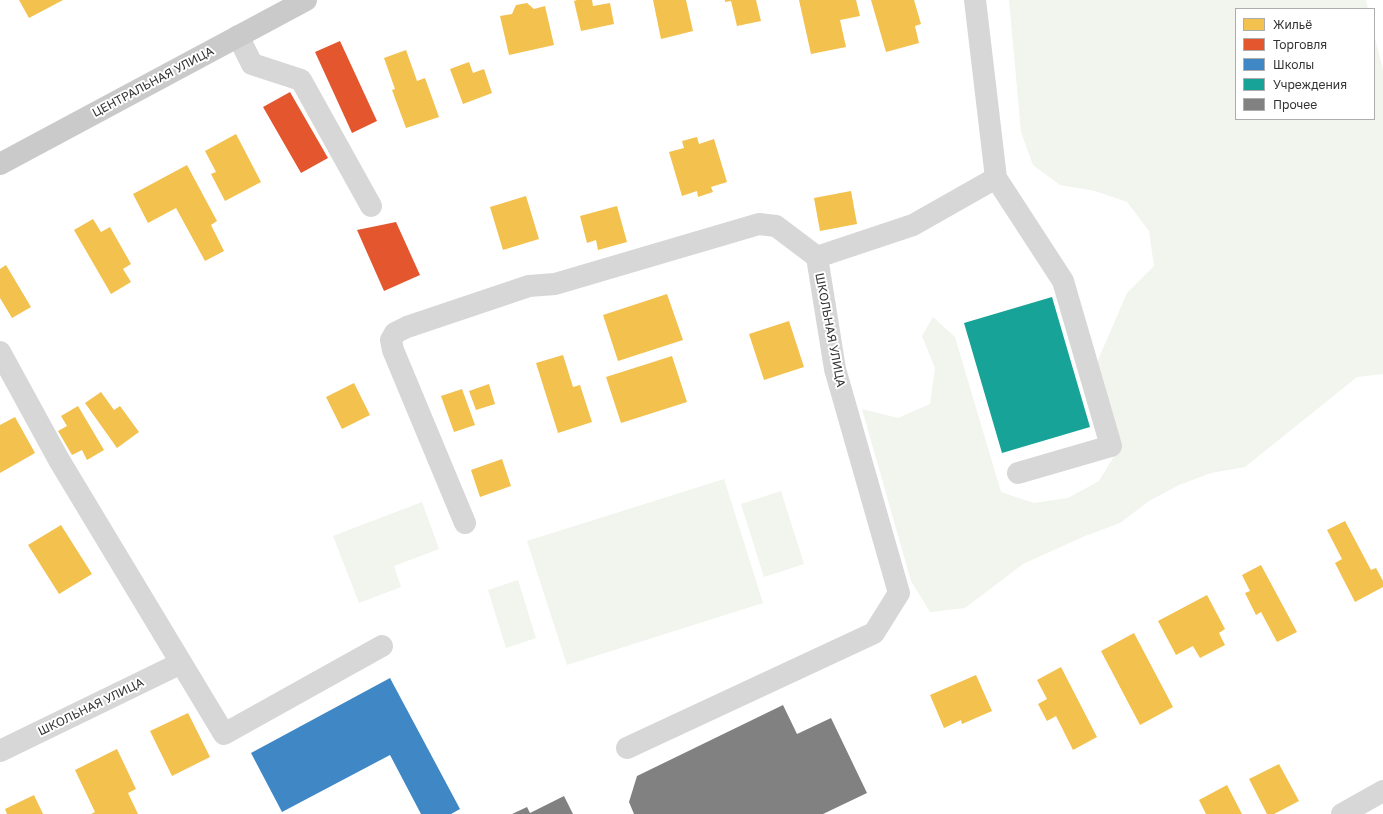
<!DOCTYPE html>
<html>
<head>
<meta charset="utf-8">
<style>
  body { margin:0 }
  #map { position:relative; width:1383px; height:814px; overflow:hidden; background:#fff; font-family:"Golos Text",sans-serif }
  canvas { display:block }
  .legend { position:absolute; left:1235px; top:8px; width:140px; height:112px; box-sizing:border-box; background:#fff; border:1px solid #adadad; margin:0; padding:5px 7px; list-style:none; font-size:12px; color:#333 }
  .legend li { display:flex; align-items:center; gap:8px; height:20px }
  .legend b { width:20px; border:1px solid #adadad }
</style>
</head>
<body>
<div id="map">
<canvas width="1383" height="814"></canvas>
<ul class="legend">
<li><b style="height:11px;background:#f2c14e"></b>Жильё</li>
<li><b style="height:11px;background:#e4572e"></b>Торговля</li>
<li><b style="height:11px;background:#3f88c5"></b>Школы</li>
<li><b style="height:11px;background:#17a398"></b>Учреждения</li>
<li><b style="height:11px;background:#818181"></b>Прочее</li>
</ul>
</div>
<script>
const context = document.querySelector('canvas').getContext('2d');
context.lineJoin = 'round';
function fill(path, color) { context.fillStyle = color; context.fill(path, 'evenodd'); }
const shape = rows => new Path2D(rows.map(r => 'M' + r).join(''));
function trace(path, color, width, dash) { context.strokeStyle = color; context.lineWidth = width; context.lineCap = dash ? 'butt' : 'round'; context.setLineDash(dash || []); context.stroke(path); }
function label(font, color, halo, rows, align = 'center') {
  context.font = font + ' "Golos Text",sans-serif'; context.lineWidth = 4; context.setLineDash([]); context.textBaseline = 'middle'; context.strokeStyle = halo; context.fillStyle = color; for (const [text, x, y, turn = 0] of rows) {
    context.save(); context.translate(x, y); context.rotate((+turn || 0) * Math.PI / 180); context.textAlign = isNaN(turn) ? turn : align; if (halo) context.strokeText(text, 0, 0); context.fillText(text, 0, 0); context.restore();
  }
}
fill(shape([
  [1009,0,1366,0,1368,9,1236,9,1236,119,1374,119,1374,34,1383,70,1383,374,1357,377,1245,467,1211,473,1179,485,1149,501,1120,523,1085,536,1023,564,965,608,930,612,911,581,862,409,898,418,930,404,935,368,922,336,933,317,955,337,1001,492,1034,503,1068,498,1099,481,1119,448,1095,367,1127,293,1154,266,1149,231,1127,202,1095,191,1060,185,1033,165,1021,132],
  [724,479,763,603,567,665,527,541],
  [781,491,804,564,764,577,741,504],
  [422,502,439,549,394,566,401,587,359,603,333,536],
  [518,580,536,638,506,648,488,590]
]), '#f1f5ed');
fill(shape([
  [19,0,63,0,29,18],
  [577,0,592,0,593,6,610,3,614,24,581,31,574,1],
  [653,0,686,0,693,31,661,39],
  [725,0,756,0,761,21,737,26,731,1,725,2],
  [799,0,856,0,860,16,840,20,846,47,811,54],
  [871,0,914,0,921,24,915,26,919,43,886,52],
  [527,3,534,9,545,6,554,45,509,55,500,16,512,14,516,5],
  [406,50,417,81,425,78,439,117,406,128,392,90,395,89,384,58],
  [469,62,473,73,484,69,492,93,463,104,450,69],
  [236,134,261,182,225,201,211,174,216,172,205,151],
  [697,137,699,144,714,139,727,182,711,187,713,192,698,197,697,191,682,196,669,152,684,148,682,141],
  [187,165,217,221,211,225,224,251,205,261,176,208,148,223,133,194],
  [851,191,857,224,820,231,814,198],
  [526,196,539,239,503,250,490,207],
  [617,206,627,242,598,250,596,240,587,243,580,216],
  [93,219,101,232,110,227,131,264,123,269,131,282,111,294,74,230],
  [6,265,31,307,12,318,0,298,0,269],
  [667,294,683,340,618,361,603,315],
  [789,321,804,367,764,380,749,334],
  [563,355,573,387,580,385,592,422,558,433,536,363],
  [672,356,687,402,621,423,606,377],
  [354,383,370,415,342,429,326,397],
  [489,384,495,404,476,410,469,391],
  [462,389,475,425,454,432,441,396],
  [101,392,114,410,120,406,139,432,117,448,85,403],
  [78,406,104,450,87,460,82,450,72,455,58,431,67,426,61,416],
  [15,417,35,453,0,473,0,425],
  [502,459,511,486,480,497,471,470],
  [1345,521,1371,570,1376,568,1383,581,1383,587,1355,602,1335,563,1342,559,1327,530],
  [61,525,92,574,59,594,28,545],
  [1261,565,1297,632,1277,642,1261,612,1256,615,1245,593,1250,591,1242,575],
  [1207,595,1225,629,1219,633,1225,645,1200,658,1193,646,1176,655,1158,621],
  [1134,633,1173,707,1140,725,1101,651],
  [1061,667,1097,737,1073,750,1056,716,1047,721,1038,704,1047,699,1037,680],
  [976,675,992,711,962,724,961,720,944,728,930,695],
  [188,713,210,757,172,776,150,731],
  [117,749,136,789,128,793,138,814,91,814,95,812,75,770],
  [1279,764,1299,801,1274,814,1267,814,1249,779],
  [1227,785,1242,814,1206,814,1199,800],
  [34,795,43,814,7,814,5,809]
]), '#f2c14e');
fill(shape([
  [340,41,377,121,352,133,315,52],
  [290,92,328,158,301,173,263,107],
  [396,222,420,275,384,291,357,230]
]), '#e4572e');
fill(shape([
  [390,678,460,809,451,814,421,814,390,755,282,812,251,753]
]), '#3f88c5');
fill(shape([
  [1052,297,1090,427,1002,453,964,323]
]), '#17a398');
fill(shape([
  [783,705,797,734,831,718,867,793,823,814,634,814,629,802,637,776],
  [564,796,573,814,512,814,527,807,530,813]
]), '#818181');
trace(shape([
  [975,0,996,178,1063,281,1111,446,1018,473],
  [238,36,252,64,301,80,371,206],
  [0,352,59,460,224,734,382,646],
  [465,523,393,350,391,340,395,333,407,327,529,286,555,284,759,224,776,226,817,257],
  [627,748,874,633,899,593,835,369,817,257,913,225,996,178],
  [0,751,181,663],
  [1342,814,1383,791]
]), '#d7d7d7', 22);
trace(shape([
  [0,164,306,0]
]), '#cacaca', 22);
label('12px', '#333', '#fff', [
  ["ЦЕНТРАЛЬНАЯ УЛИЦА",153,82,-28],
  ["ШКОЛЬНАЯ УЛИЦА",830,330,79],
  ["ШКОЛЬНАЯ УЛИЦА",91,707,-26]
]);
</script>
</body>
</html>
